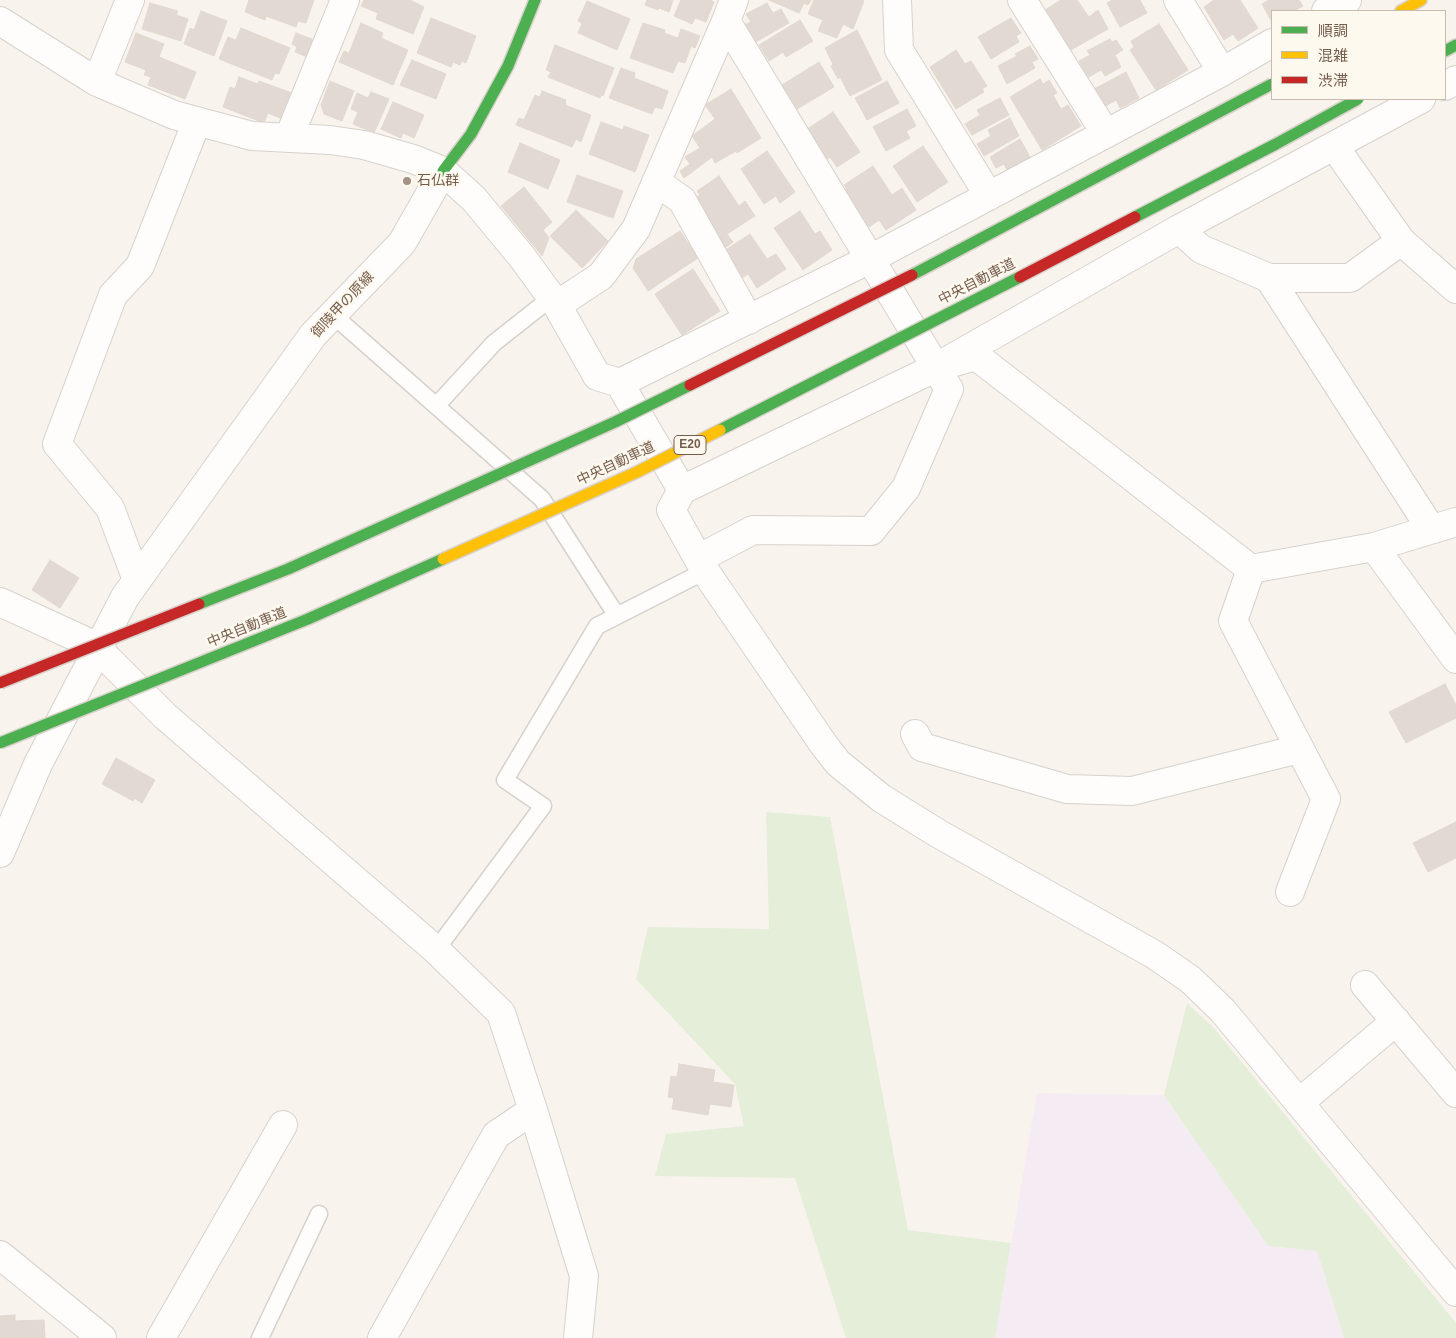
<!DOCTYPE html>
<html>
<head>
<meta charset="utf-8">
<style>
  body { margin:0 }
  #map { position:relative; width:1456px; height:1338px; overflow:hidden; background:#f8f4ed; font-family:Helvetica,"Noto Sans JP",sans-serif }
  canvas { display:block }
  .legend { position:absolute; left:1271px; top:10px; width:175px; height:90px; box-sizing:border-box; background:#fef9ef; border:1px solid #c7bbae; margin:0; padding:6px 9px; list-style:none; font-size:15px; color:#755d4d }
  .legend li { display:flex; align-items:center; gap:10px; height:25px }
  .legend b { width:25px; border:1px solid #c7bbae }
</style>
</head>
<body>
<div id="map">
<canvas width="1456" height="1338"></canvas>
<ul class="legend">
<li><b style="height:6px;background:#4caf50"></b>順調</li>
<li><b style="height:6px;background:#ffc107"></b>混雑</li>
<li><b style="height:6px;background:#c62828"></b>渋滞</li>
</ul>
</div>
<script>
const context = document.querySelector('canvas').getContext('2d');
context.lineJoin = 'round';
function fill(path, color) { context.fillStyle = color; context.fill(path, 'evenodd'); }
const shape = rows => new Path2D(rows.map(r => 'M' + r).join(''));
function trace(path, color, width, dash) { context.strokeStyle = color; context.lineWidth = width; context.lineCap = dash ? 'butt' : 'round'; context.setLineDash(dash || []); context.stroke(path); }
function label(font, color, halo, rows, align = 'center') {
  context.font = font + ' Helvetica,"Noto Sans JP",sans-serif'; context.lineWidth = 4.5; context.setLineDash([]); context.textBaseline = 'middle'; context.strokeStyle = halo; context.fillStyle = color; for (const [text, x, y, turn = 0] of rows) {
    context.save(); context.translate(x, y); context.rotate((+turn || 0) * Math.PI / 180); context.textAlign = isNaN(turn) ? turn : align; if (halo) context.strokeText(text, 0, 0); context.fillText(text, 0, 0); context.restore();
  }
}
fill(shape([
  [1037,1093,1164,1095,1268,1246,1317,1251,1344,1338,995,1338]
]), '#f5ecf3');
fill(shape([
  [766,812,830,817,908,1230,1011,1243,995,1338,846,1338,795,1178,655,1176,666,1134,744,1126,735,1084,636,979,648,927,769,929],
  [1187,1003,1213,1027,1456,1323,1456,1338,1344,1338,1317,1251,1268,1246,1164,1095]
]), '#e4eed9');
const building = shape([
  [249,0,314,0,306,23,298,21,296,27,266,16,265,20,245,12,249,0],
  [364,0,410,0,424,7,413,34,376,19,378,13,361,6,364,0],
  [647,0,673,0,669,12,659,8,658,10,645,5,647,0],
  [681,0,710,0,714,2,706,22,695,18,692,24,674,16,681,0],
  [769,0,811,0,808,5,804,3,799,13,769,0],
  [814,0,862,0,864,1,853,29,843,24,837,38,818,31,823,20,808,14,814,0],
  [1061,0,1077,0,1089,17,1098,10,1108,29,1069,51,1045,10,1061,0],
  [1112,0,1140,0,1147,13,1120,27,1107,3,1112,0],
  [1214,0,1240,0,1258,28,1238,41,1233,34,1224,40,1204,7,1214,0],
  [1269,0,1299,0,1303,6,1294,11,1272,11,1272,22,1262,4,1269,0],
  [587,1,630,19,617,50,578,33,582,23,578,21,587,1],
  [150,3,178,11,176,15,188,19,181,41,142,29,150,3],
  [767,3,773,13,781,9,789,23,754,43,744,25,751,22,746,14,767,3],
  [201,11,227,21,214,56,184,44,190,28,194,30,201,11],
  [431,18,476,36,466,63,462,61,460,65,453,62,451,67,417,53,431,18],
  [1011,18,1021,33,1016,36,1019,42,991,59,978,37,1011,18],
  [800,20,813,41,786,57,783,52,769,61,759,45,800,20],
  [361,23,383,33,381,38,408,50,393,85,339,62,344,51,349,53,361,23],
  [643,23,665,30,664,33,678,38,681,29,700,36,695,48,691,46,685,63,678,61,673,73,630,58,643,23],
  [1159,24,1188,70,1156,90,1130,50,1134,47,1131,41,1159,24],
  [241,28,290,48,279,74,275,73,272,80,219,59,228,37,236,40,241,28],
  [857,30,882,80,850,96,840,77,838,79,831,66,833,64,825,48,857,30],
  [136,33,164,44,159,57,196,72,185,99,148,85,151,77,144,75,146,70,125,62,136,33],
  [296,33,317,41,310,58,295,52,297,47,292,44,296,33],
  [1110,39,1112,42,1116,40,1123,50,1115,55,1121,67,1105,76,1101,70,1087,78,1079,61,1090,55,1087,51,1110,39],
  [555,45,614,68,603,96,601,95,600,98,548,77,551,72,546,70,555,45],
  [1030,46,1038,59,1032,62,1035,68,1007,84,998,66,1017,56,1015,54,1030,46],
  [956,50,965,64,971,61,987,86,982,89,984,92,956,109,930,67,956,50],
  [412,60,446,74,436,99,400,85,412,60],
  [819,62,834,87,797,109,782,85,819,62],
  [621,68,635,73,634,78,668,91,662,109,655,107,652,114,609,98,621,68],
  [1126,72,1139,98,1120,108,1116,100,1104,107,1094,89,1126,72],
  [239,77,258,84,259,81,292,93,282,119,268,113,264,123,223,107,230,87,235,89,239,77],
  [1040,79,1043,84,1049,80,1057,93,1053,95,1061,109,1068,105,1081,126,1042,150,1010,97,1040,79],
  [330,81,354,91,342,121,324,114,321,105,330,81],
  [887,81,899,103,867,120,855,98,887,81],
  [731,89,761,138,737,153,736,151,715,163,712,157,684,178,680,171,690,164,685,157,700,148,692,136,715,119,705,105,731,89],
  [542,91,566,100,565,105,591,115,581,142,576,139,572,147,516,125,519,118,524,120,535,95,540,97,542,91],
  [371,92,389,99,374,133,353,124,358,112,351,109,357,93,368,98,371,92],
  [1000,98,1009,115,972,135,965,124,980,115,977,110,1000,98],
  [393,102,424,115,414,138,403,133,401,138,381,129,393,102],
  [907,109,916,126,906,131,910,138,886,151,873,127,907,109],
  [833,112,860,152,837,167,830,157,826,160,806,130,833,112],
  [1010,118,1019,136,984,156,977,144,991,136,988,130,1010,118],
  [601,122,623,130,624,126,649,135,635,172,589,154,601,122],
  [1020,139,1030,157,1007,170,1004,164,996,168,990,157,1020,139],
  [520,143,560,160,548,189,508,172,520,143],
  [923,146,948,182,917,202,893,166,923,146],
  [767,151,795,192,780,203,776,196,764,204,741,169,767,151],
  [873,166,892,195,902,188,916,210,886,230,879,220,869,227,845,190,847,189,844,185,873,166],
  [577,175,623,191,613,218,567,202,577,175],
  [719,176,739,206,745,201,755,216,727,234,733,242,722,250,693,199,700,195,697,191,719,176],
  [524,187,552,222,543,230,549,238,542,256,501,206,524,187],
  [576,210,608,241,582,268,550,236,576,210],
  [800,211,815,234,820,231,832,250,803,270,774,228,800,211],
  [680,231,698,258,648,291,633,268,636,259,680,231],
  [750,234,767,259,776,254,786,269,757,288,748,274,742,278,724,251,750,234],
  [693,269,720,311,682,335,655,294,693,269],
  [50,560,79,578,60,608,32,590,50,560],
  [1445,684,1456,705,1456,718,1406,743,1389,712,1445,684],
  [116,758,155,780,142,803,134,798,133,801,102,784,116,758],
  [1456,822,1456,858,1428,872,1413,843,1456,822],
  [679,1064,715,1070,713,1082,734,1085,731,1107,710,1104,708,1115,672,1109,674,1098,668,1097,671,1076,677,1077,679,1064],
  [15,1315,15,1321,44,1320,45,1338,0,1338,0,1316,15,1315]
]);
fill(building, '#e2dad2');
trace(building, '#e1d8cf', 1);
const lane = shape([
  [333,315,542,499,617,616],
  [436,406,494,343,551,298],
  [436,950,543,806,505,780,597,626,705,571],
  [260,1338,319,1214]
]);
const street = shape([
  [130,0,97,82,174,115,252,136,330,140,364,145,413,159,443,171,474,199,522,257,557,305,597,376,620,383,870,259,1222,72,1272,43],
  [897,0,899,50,989,196],
  [1022,0,1106,134],
  [1178,0,1222,72],
  [1326,11,1347,0],
  [0,21,97,82],
  [1445,86,1456,80],
  [1421,99,1179,229,935,368,682,490,671,510,705,571,824,745,838,763,881,798,939,834,1155,955,1191,980,1223,1011,1456,1292],
  [289,137,345,0],
  [1334,146,1401,241,1456,289],
  [656,182,682,200,749,320],
  [1179,229,1201,249,1269,278,1350,278,1401,241],
  [1269,278,1431,529],
  [557,305,601,276,636,229,726,21],
  [951,363,976,356,1251,569,1374,547,1456,659],
  [624,391,682,490],
  [1374,547,1456,522],
  [698,559,753,530,871,531,906,488,949,389,726,21,734,0],
  [1251,569,1233,621,1326,799,1290,892],
  [137,580,110,508,57,444,113,295,140,266,197,121],
  [0,602,85,641,97,648,165,716,436,950,501,1013,533,1110,584,1276,578,1338],
  [915,734,922,747,1067,789,1132,791,1299,749],
  [0,853,38,764,125,597,313,335,402,243,443,171],
  [1365,985,1456,1093],
  [1299,1103,1396,1021],
  [0,1255,102,1338],
  [161,1338,283,1125],
  [382,1338,496,1135,533,1110]
]);
const fast = shape([
  [1445,51,1456,45],
  [443,171,471,134,508,66,535,0]
]);
const slow = shape([
  [1401,11,1421,0]
]);
trace(lane, '#d7d1cb', 19);
trace(street, '#d7d1cb', 30);
trace(fast, '#d8d1cb', 14);
trace(slow, '#d8d1cb', 14);
trace(lane, '#fefdfc', 16);
trace(street, '#fefdfc', 28);
trace(fast, '#4caf50', 11);
trace(slow, '#ffc107', 11);
const fastBridge = shape([
  [1135,217,1276,144,1358,99],
  [912,275,1272,84],
  [720,430,1020,277],
  [199,604,288,569,615,422,690,385],
  [0,743,308,619,443,559]
]);
const slowBridge = shape([
  [443,559,637,472,720,430]
]);
const jamBridge = shape([
  [1020,277,1135,217],
  [690,385,912,275],
  [0,683,199,604]
]);
trace(fastBridge, '#d9d1cb', 14, []);
trace(slowBridge, '#d9d1cb', 14, []);
trace(jamBridge, '#d9d1cb', 14, []);
trace(fastBridge, '#4caf50', 11);
trace(slowBridge, '#ffc107', 11);
trace(jamBridge, '#c62828', 11);
for (const [x, y, r, color] of [
  [407,181,5,"#a39285"]
]) { const dot = new Path2D(); dot.arc(x, y, r, 0, 2 * Math.PI); context.fillStyle = color; context.fill(dot); trace(dot, '#fef9ef', 2); }
for (const [x, y, w] of [
  [690,445,32]
]) { const box = new Path2D(); box.roundRect(x - w / 2, y - 9.5, w, 19, 4); context.fillStyle = '#fef9ef'; context.fill(box); trace(box, '#755d4d', 1); }
label('bold 12px', '#755d4d', null, [
  ["E20",690,445]
]);
label('14px', '#755d4d', '#fef9ef', [
  ["石仏群",417,181]
], 'left');
label('14px', '#755d4d', '#fef9ef', [
  ["中央自動車道",977,282,-27],
  ["御陵甲の原線",343,305,-47],
  ["中央自動車道",616,464,-25],
  ["中央自動車道",247,628,-22]
]);
</script>
</body>
</html>
